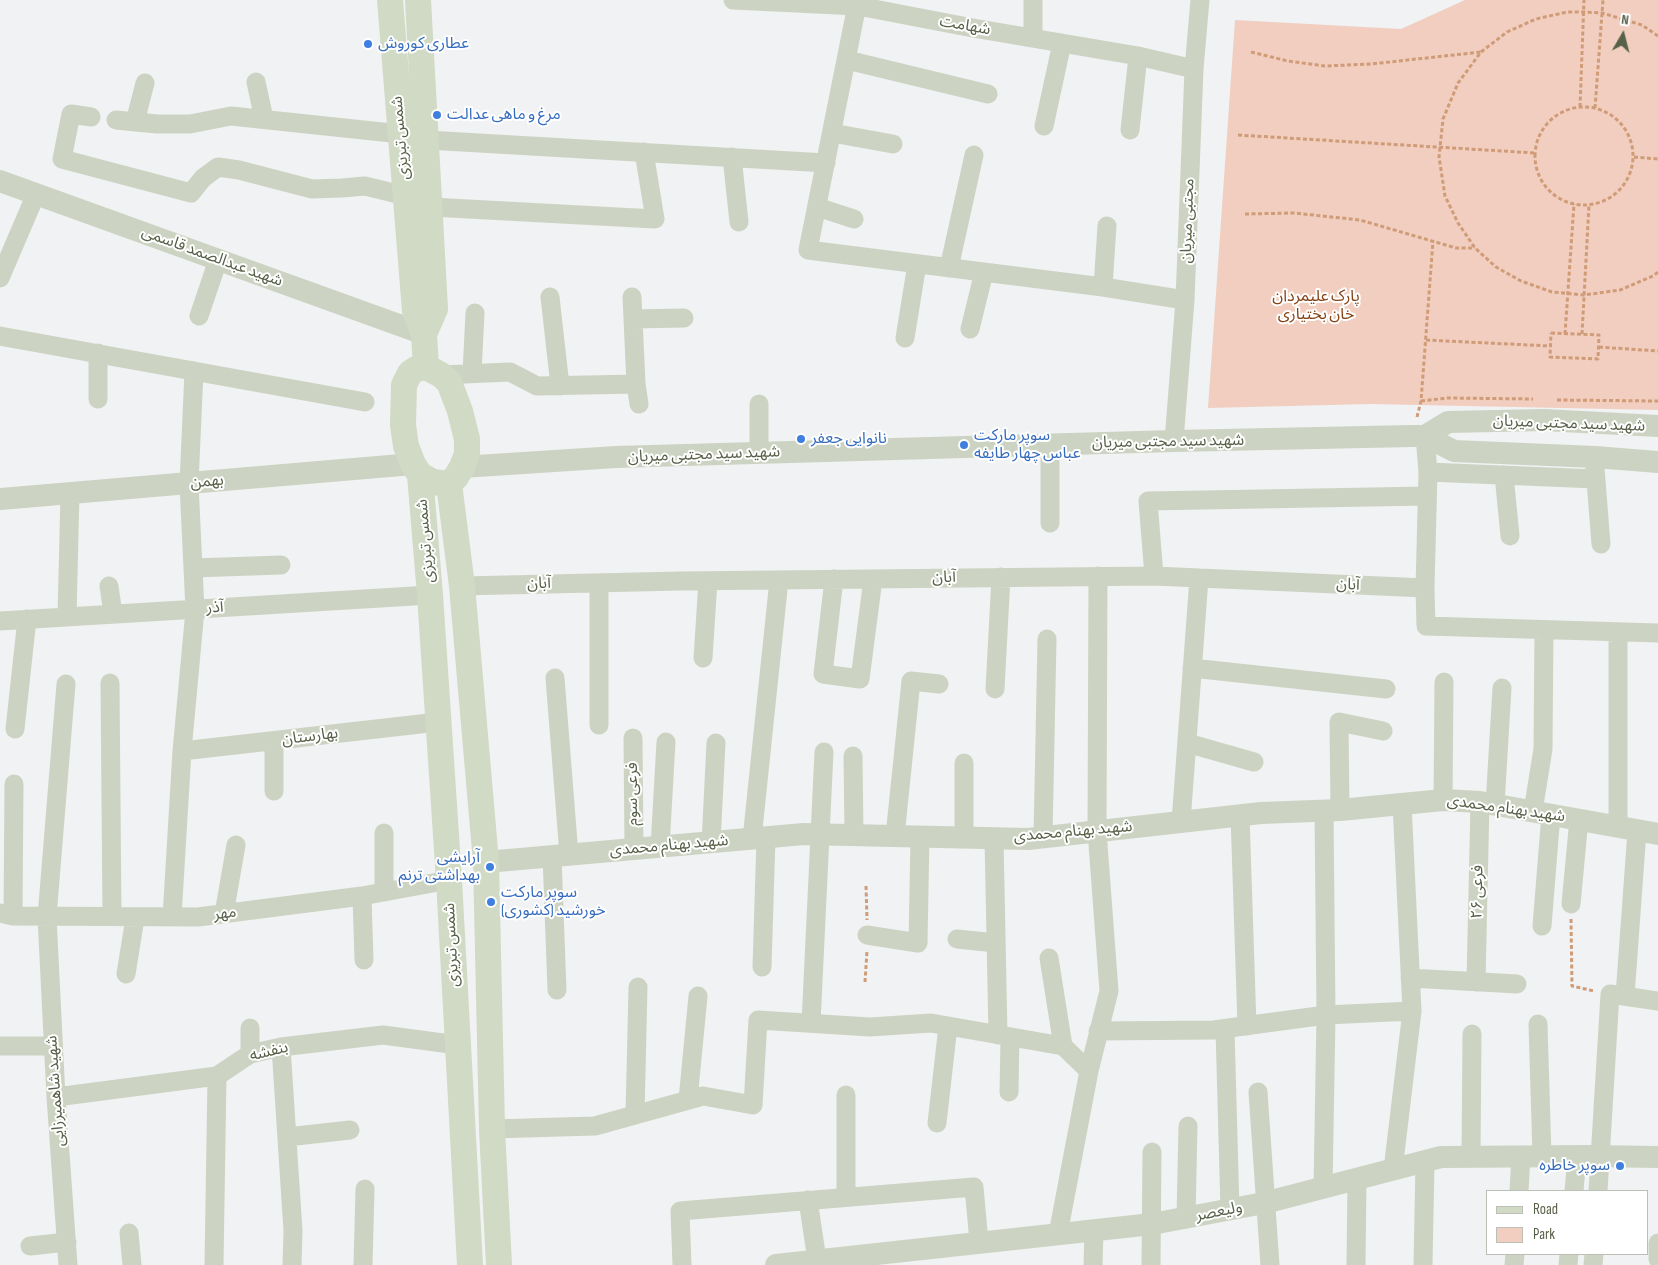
<!DOCTYPE html>
<html>
<head>
<meta charset="utf-8">
<style>
  body { margin:0 }
  #map { position:relative; width:1658px; height:1265px; overflow:hidden; background:#f1f2f4; font-family:"Sofia Sans Condensed",sans-serif }
  canvas { display:block }
  .legend { position:absolute; left:1486px; top:1190px; width:162px; height:65px; box-sizing:border-box; background:#fff; border:1px solid #bcbfb6; margin:0; padding:6px 9px; list-style:none; font-size:15px; color:#576048 }
  .legend li { display:flex; align-items:center; gap:10px; height:25px }
  .legend b { width:25px; border:1px solid #bcbfb6 }
  .north { position:absolute; left:1598px; top:10px; width:50px; height:50px; -webkit-text-stroke:4px #fff; paint-order:stroke; rotate:8deg; font-size:14px; font-weight:700; line-height:20px; text-align:center; color:#576048 }
  .north::after { content:''; display:block; margin:auto; width:18px; height:22px; background:#576048; clip-path:polygon(50% 0,100% 100%,50% 72%,0 100%) }
</style>
</head>
<body>
<div id="map">
<canvas width="1658" height="1265"></canvas>
<ul class="legend">
<li><b style="height:6px;background:#d1dac4"></b>Road</li>
<li><b style="height:14px;background:#f1cec0"></b>Park</li>
</ul>
<div class="north">N</div>
</div>
<script>
const context = document.querySelector('canvas').getContext('2d');
context.lineJoin = 'round';
function fill(path, color) { context.fillStyle = color; context.fill(path, 'evenodd'); }
const shape = rows => new Path2D(rows.map(r => 'M' + r).join(''));
function trace(path, color, width, dash) { context.strokeStyle = color; context.lineWidth = width; context.lineCap = dash ? 'butt' : 'round'; context.setLineDash(dash || []); context.stroke(path); }
function label(font, color, halo, rows, align = 'center') {
  context.font = font + ' "Sofia Sans Condensed","Noto Sans Arabic",sans-serif'; context.lineWidth = 4; context.setLineDash([]); context.textBaseline = 'middle'; context.strokeStyle = halo; context.fillStyle = color; for (const [text, x, y, turn = 0] of rows) {
    context.save(); context.translate(x, y); context.rotate((+turn || 0) * Math.PI / 180); context.textAlign = isNaN(turn) ? turn : align; if (halo) context.strokeText(text, 0, 0); context.fillText(text, 0, 0); context.restore();
  }
}
fill(shape([
  [1465,0,1658,0,1658,410,1370,404,1208,408,1235,20,1401,29]
]), '#f1cec0');
trace(shape([
  [1658,36,1642,25,1602,13,1583,12,1567,12,1536,19,1507,32,1481,52,1458,83,1443,119,1439,157,1445,196,1458,223,1475,248,1496,267,1521,281,1552,292,1584,295,1620,290,1653,276,1658,272],
  [1251,52,1288,61,1325,66,1371,64,1481,52],
  '1535 156a49 49 0 1 1 98 0a49 49 0 1 1-98 0Z',
  [1580,107,1584,0],
  [1595,108,1603,0],
  [1238,135,1535,153],
  [1634,157,1658,159],
  [1245,214,1294,213,1360,220,1456,248,1475,248],
  [1551,333,1599,335,1598,359,1550,357,1551,333],
  [1565,334,1574,204],
  [1582,334,1589,205],
  [1426,340,1550,346],
  [1599,347,1658,351],
  [1557,400,1658,401],
  [1421,401,1448,398,1533,399],
  [1417,417,1421,401,1433,241],
  [866,886,867,920],
  [1571,919,1572,986,1594,991],
  [865,982,867,951]
]), '#d09c77', 3, [4, 2.5]);
trace(shape([
  [733,0,858,6,973,28,1138,56,1194,69],
  [858,0,808,250,1103,287,1185,300],
  [1033,0,1033,38],
  [847,60,988,94],
  [256,82,264,119],
  [91,117,71,114,62,159,191,193,203,178,218,167,239,170,312,189,342,188,365,186,406,196],
  [116,120,157,124,190,124,231,116,401,134],
  [135,122,145,83],
  [1044,126,1062,43],
  [1130,130,1138,56],
  [832,133,893,144],
  [427,140,826,163],
  [732,157,739,222],
  [431,207,655,219,644,152],
  [817,207,854,219],
  [949,268,974,155],
  [0,278,36,194],
  [1103,287,1107,226],
  [550,297,560,386],
  [632,297,636,384],
  [199,316,218,260],
  [633,319,684,318],
  [970,329,984,272],
  [0,336,365,402],
  [905,338,917,264],
  [98,353,98,399],
  [472,373,475,313],
  [441,375,510,372,537,386,636,384,639,404],
  [759,404,759,453],
  [1425,436,1428,472,1425,588,1426,626,1658,633],
  [1174,441,1185,300,1194,69,1200,0],
  [1050,444,1050,523],
  [1595,468,1601,544],
  [1428,472,1596,479],
  [1504,475,1510,536],
  [193,568,281,565],
  [1154,576,1148,501,1427,496],
  [834,579,823,674,860,679,873,579],
  [599,583,599,725],
  [109,586,113,614],
  [462,586,680,581,1154,576,1425,588],
  [67,617,70,493],
  [0,621,430,595],
  [703,658,708,581],
  [1192,668,1386,689],
  [555,678,569,855],
  [110,683,112,917],
  [66,684,47,917,56,1097,68,1265],
  [995,689,1001,577],
  [15,729,27,619],
  [633,738,634,849],
  [1187,743,1254,762],
  [182,751,438,722],
  [853,756,854,835],
  [964,763,964,837],
  [274,791,274,741],
  [1443,800,1444,682],
  [1495,805,1502,688],
  [1340,810,1339,722,1383,731],
  [1533,811,1543,749,1544,630],
  [1240,815,1247,1026],
  [1181,822,1199,578],
  [1618,827,1618,633],
  [384,833,384,892],
  [895,836,911,681,939,684],
  [1043,837,1047,639],
  [994,838,998,1035],
  [752,839,779,580],
  [711,843,716,743],
  [660,847,666,742],
  [552,856,557,990],
  [362,896,364,960],
  [1571,904,1579,819],
  [0,913,13,916,198,917,362,896,449,880],
  [224,914,236,845],
  [13,916,14,784],
  [172,917,182,751,195,610,189,484,194,371],
  [1542,926,1551,814],
  [867,935,918,943,920,836],
  [957,939,996,943],
  [1049,958,1063,1046],
  [762,967,766,838],
  [126,974,135,918],
  [1410,978,1517,984],
  [1476,982,1480,802],
  [1625,996,1637,831],
  [811,1023,824,752],
  [1538,1024,1542,1156],
  [250,1028,250,1054],
  [1225,1029,1230,1210],
  [1098,1031,1214,1030,1326,1015,1412,1011],
  [0,1046,53,1046],
  [281,1047,293,1231,292,1265],
  [1009,1092,1010,1037],
  [1258,1092,1270,1265],
  [846,1095,846,1197],
  [56,1097,217,1076,250,1054,281,1047,383,1035,458,1045],
  [688,1100,698,996],
  [635,1115,638,987],
  [937,1123,948,1026],
  [492,1129,595,1126,703,1096,753,1105,758,1020,870,1027,931,1023,1063,1046,1089,1071],
  [287,1137,350,1130],
  [1471,1157,1472,1034],
  [1393,1170,1412,1011,1402,804],
  [1323,1188,1326,1015,1324,810],
  [1519,1191,1521,1156],
  [1574,1191,1577,1156],
  [1598,1191,1610,994,1658,1001],
  [808,1200,817,1260],
  [1186,1218,1188,1126],
  [129,1233,132,1265],
  [1058,1234,1089,1071,1109,991,1097,831,1098,576],
  [30,1246,67,1242],
  [1658,1259,1658,1243],
  [214,1265,217,1076],
  [363,1265,365,1189],
  [682,1265,680,1211,974,1187,979,1242],
  [1093,1265,1094,1230],
  [1151,1265,1152,1152],
  [1356,1265,1357,1179],
  [1423,1265,1425,1162],
  [1514,1265,1515,1254],
  [1568,1265,1569,1254],
  [1593,1265,1594,1254]
]), '#cdd3c2', 19);
trace(shape([
  [0,181,424,334],
  [1425,436,1448,422,1544,420,1658,426],
  [462,467,616,457,1174,441,1412,436,1425,436,1454,451,1595,457,1658,462],
  [0,499,413,464],
  [486,862,804,834,1028,839,1261,813,1340,810,1443,800,1480,802,1658,834],
  [776,1265,1152,1224,1264,1203,1441,1157,1591,1156,1658,1157]
]), '#cdd3c2', 22);
trace(shape([
  [390,0,415,311,424,334,426,367],
  [418,0,435,309,424,334],
  [426,367,441,375,449,382,460,411,467,439,467,454,462,467,456,477,449,484,433,482,420,475,413,464,406,446,403,425,404,385,410,373,416,369,426,367],
  [420,475,430,595,449,880,470,1265],
  [449,484,462,586,486,862,492,1129,499,1265]
]), '#d1dac4', 26);
for (const [x, y, r, color] of [
  [368,44,5,"#3f7fe0"],
  [437,115,5,"#3f7fe0"],
  [801,439,5,"#3f7fe0"],
  [964,445,5,"#3f7fe0"],
  [490,867,5,"#3f7fe0"],
  [491,902,5,"#3f7fe0"],
  [1620,1166,5,"#3f7fe0"]
]) { const dot = new Path2D(); dot.arc(x, y, r, 0, 2 * Math.PI); context.fillStyle = color; context.fill(dot); trace(dot, '#fff', 2); }
label('16px', '#576048', '#fff', [
  ["شهامت",965,26,10],
  ["شمس تبریزی",401,138,-95],
  ["مجتبی میریان",1188,221,-88],
  ["شهید عبدالصمد قاسمی",212,257,20],
  ["شهید سید مجتبی میریان",1569,424,2],
  ["شهید سید مجتبی میریان",1168,442,-1],
  ["شهید سید مجتبی میریان",704,455,-2],
  ["بهمن",207,482,-5],
  ["شمس تبریزی",426,541,-95],
  ["آبان",944,578,-1],
  ["آبان",539,584,-1],
  ["آبان",1348,585,3],
  ["آذر",215,608,-3],
  ["بهارستان",310,737,-7],
  ["فرعی سوم",633,794,-90],
  ["شهید بهنام محمدی",1506,809,8],
  ["شهید بهنام محمدی",1073,832,-5],
  ["شهید بهنام محمدی",669,846,-5],
  ["فرعی ۲۶",1478,892,-89],
  ["مهر",225,914,-7],
  ["شمس تبریزی",452,945,-93],
  ["بنفشه",269,1052,-14],
  ["شهید شاهمیرزایی",56,1091,-94],
  ["ولیعصر",1219,1212,-11]
]);
label('16px', '#366cbe', '#fff', [
  ["عطاری کوروش",378,44],
  ["مرغ و ماهی عدالت",447,115],
  ["سوپر مارکت",974,436],
  ["عباس چهار طایفه",974,454],
  ["نانوایی جعفر",811,439],
  ["آرایشی",480,858,"right"],
  ["بهداشتی ترنم",480,876,"right"],
  ["سوپر مارکت",501,893],
  ["خورشید (کشوری)",501,911],
  ["سوپر خاطره",1610,1166,"right"]
], 'left');
label('16px', '#854315', '#fff', [
  ["پارک علیمردان",1316,297],
  ["خان بختیاری",1316,315]
]);
</script>
</body>
</html>
